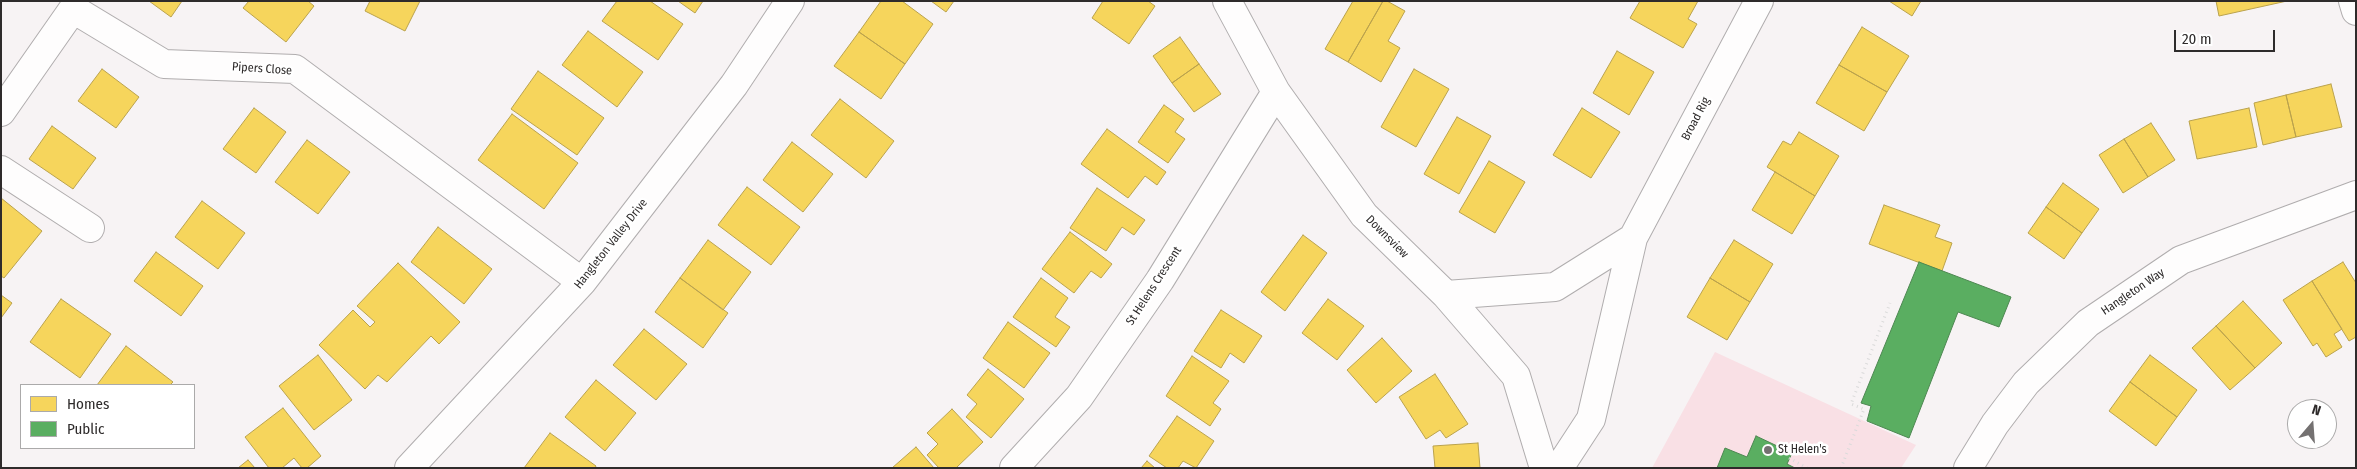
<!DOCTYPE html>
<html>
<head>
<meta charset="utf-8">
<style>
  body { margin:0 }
  #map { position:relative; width:2357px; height:469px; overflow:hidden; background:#f7f3f4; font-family:"Fira Sans Condensed",sans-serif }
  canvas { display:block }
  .frame { position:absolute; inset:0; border:2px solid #2e2b2b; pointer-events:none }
  .legend { position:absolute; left:20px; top:384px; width:175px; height:65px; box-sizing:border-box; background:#fff; border:1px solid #abaaaa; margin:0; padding:6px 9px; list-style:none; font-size:15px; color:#2e2b2b }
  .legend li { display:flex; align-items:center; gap:10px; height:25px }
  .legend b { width:25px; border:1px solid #abaaaa }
  .north { position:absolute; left:2287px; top:399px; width:50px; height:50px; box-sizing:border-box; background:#fff; border:1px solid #abaaaa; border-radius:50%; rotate:18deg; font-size:14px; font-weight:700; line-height:20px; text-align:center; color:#2e2b2b }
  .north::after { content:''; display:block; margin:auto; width:18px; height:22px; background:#747171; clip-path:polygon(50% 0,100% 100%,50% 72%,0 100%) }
  .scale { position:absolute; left:2174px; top:30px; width:101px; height:22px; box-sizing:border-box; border:2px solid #2e2b2b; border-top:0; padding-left:6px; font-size:15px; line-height:18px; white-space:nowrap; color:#2e2b2b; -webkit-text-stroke:4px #fff; paint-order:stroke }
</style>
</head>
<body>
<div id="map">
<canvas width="2357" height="469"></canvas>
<div class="frame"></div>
<ul class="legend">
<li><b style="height:14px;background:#f6d55c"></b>Homes</li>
<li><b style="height:14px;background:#5aae61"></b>Public</li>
</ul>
<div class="north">N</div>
<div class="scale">20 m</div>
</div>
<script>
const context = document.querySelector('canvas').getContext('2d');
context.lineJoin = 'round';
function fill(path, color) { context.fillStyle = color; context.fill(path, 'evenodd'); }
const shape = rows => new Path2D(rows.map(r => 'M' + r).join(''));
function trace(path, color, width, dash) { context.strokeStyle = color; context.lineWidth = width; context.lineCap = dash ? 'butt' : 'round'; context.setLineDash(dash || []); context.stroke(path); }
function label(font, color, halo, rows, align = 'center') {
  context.font = font + ' "Fira Sans Condensed",sans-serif'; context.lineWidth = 5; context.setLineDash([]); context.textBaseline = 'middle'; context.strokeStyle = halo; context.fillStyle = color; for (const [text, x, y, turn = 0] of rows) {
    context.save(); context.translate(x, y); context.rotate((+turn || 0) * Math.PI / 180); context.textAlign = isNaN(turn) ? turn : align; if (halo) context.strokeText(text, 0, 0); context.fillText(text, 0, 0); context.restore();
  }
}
fill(shape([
  [1715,352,1916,445,1901,468,1652,468]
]), '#f9e0e5');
const homes = shape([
  [149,1,182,1,171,17,149,1],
  [249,1,308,1,314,6,286,42,243,8,249,1],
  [370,1,420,1,405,31,365,11,370,1],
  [617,1,650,1,683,24,658,60,602,21,617,1],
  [678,1,703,1,695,13,678,1],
  [881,1,902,1,933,24,905,64,859,32,881,1],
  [931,1,954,1,946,12,931,1],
  [1103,1,1148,1,1155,6,1129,44,1092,18,1103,1],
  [1353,1,1383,1,1348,62,1325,49,1353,1],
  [1383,1,1387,1,1405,11,1388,41,1400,48,1381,82,1348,62,1383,1],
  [1640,1,1698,1,1688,19,1697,24,1683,48,1630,18,1640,1],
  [1889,1,1921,1,1912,16,1889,1],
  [2216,1,2287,1,2219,16,2216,1],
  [1862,27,1909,56,1887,92,1839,65,1862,27],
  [588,31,643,72,617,107,562,65,588,31],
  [859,32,905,64,881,99,834,66,859,32],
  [1180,37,1199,64,1172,83,1153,56,1180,37],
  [1617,51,1654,72,1629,115,1593,93,1617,51],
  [1199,64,1221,94,1194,112,1172,83,1199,64],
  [1839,65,1887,92,1864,131,1816,103,1839,65],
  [102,69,139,97,116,128,78,101,102,69],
  [1414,69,1449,89,1416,147,1381,127,1414,69],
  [538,71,604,118,577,155,511,109,538,71],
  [2331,84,2342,127,2296,137,2286,95,2331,84],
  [2286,95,2296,137,2263,145,2254,103,2286,95],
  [840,99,894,141,866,178,811,135,840,99],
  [1164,105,1184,119,1175,132,1185,139,1168,163,1138,142,1164,105],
  [254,108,286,132,256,173,223,149,254,108],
  [1582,108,1620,132,1591,178,1553,155,1582,108],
  [2249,108,2257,147,2197,159,2189,121,2249,108],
  [512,114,578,163,544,209,478,160,512,114],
  [1457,117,1491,136,1459,194,1424,174,1457,117],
  [2151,123,2175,160,2148,177,2124,139,2151,123],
  [52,126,96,158,73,189,29,159,52,126],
  [1107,129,1166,172,1157,185,1145,176,1128,198,1081,164,1107,129],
  [1799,132,1839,156,1815,196,1767,167,1783,141,1791,145,1799,132],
  [2124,139,2148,177,2123,193,2099,155,2124,139],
  [307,140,350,172,318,214,275,182,307,140],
  [792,142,833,174,803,212,763,180,792,142],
  [1489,161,1525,182,1495,233,1459,212,1489,161],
  [1775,172,1815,196,1792,234,1752,210,1775,172],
  [2063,183,2099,209,2082,233,2046,207,2063,183],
  [747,187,800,227,771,265,718,225,747,187],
  [1097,188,1145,220,1134,235,1122,227,1106,251,1070,228,1097,188],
  [1,198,42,231,4,278,1,276,1,198],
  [202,201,245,233,218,269,175,237,202,201],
  [1884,205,1940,225,1935,237,1952,243,1942,271,1869,244,1884,205],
  [2046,207,2082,233,2064,259,2028,233,2046,207],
  [438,227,492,269,464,304,411,262,438,227],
  [1070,232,1112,264,1101,278,1091,271,1074,293,1042,269,1070,232],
  [1303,235,1327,253,1285,311,1261,292,1303,235],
  [708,240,751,272,723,310,680,278,708,240],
  [1734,240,1773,264,1750,302,1710,278,1734,240],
  [156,252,203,286,181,316,134,281,156,252],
  [2343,262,2356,283,2356,337,2349,341,2312,281,2343,262],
  [398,263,460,322,439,344,431,336,387,382,378,375,365,389,319,345,353,310,370,327,375,322,357,306,398,263],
  [680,278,728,313,703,348,655,312,680,278],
  [1041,278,1068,298,1055,317,1070,327,1056,347,1013,317,1041,278],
  [1710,278,1750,302,1727,340,1687,317,1710,278],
  [2312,281,2342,329,2334,334,2342,347,2326,357,2317,343,2313,346,2283,300,2312,281],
  [1,295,12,303,1,318,1,295],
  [61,299,111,334,80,378,30,342,61,299],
  [1328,299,1364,326,1337,360,1302,333,1328,299],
  [2243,301,2282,343,2255,368,2216,326,2243,301],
  [1221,310,1262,336,1244,363,1230,353,1221,368,1194,351,1221,310],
  [1008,322,1050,353,1024,388,983,358,1008,322],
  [2216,326,2255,368,2230,390,2192,348,2216,326],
  [644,329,687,364,656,400,613,365,644,329],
  [1382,338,1412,371,1376,403,1347,370,1382,338],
  [126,346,173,382,170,385,97,385,126,346],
  [318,355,352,400,314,430,279,386,318,355],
  [2150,355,2197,390,2177,417,2130,382,2150,355],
  [1192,356,1229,381,1213,403,1221,409,1210,426,1166,396,1192,356],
  [988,369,1024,399,991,438,966,417,977,404,967,395,988,369],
  [1435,374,1468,424,1446,438,1440,430,1426,439,1399,397,1435,374],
  [596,380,636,413,605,451,565,417,596,380],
  [2130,382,2177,417,2156,446,2109,411,2130,382],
  [283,408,321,456,307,468,302,468,294,458,282,468,269,468,245,437,283,408],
  [952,409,983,442,956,468,939,468,927,455,938,444,927,433,952,409],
  [1177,416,1214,441,1196,468,1183,461,1178,468,1167,468,1149,456,1177,416],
  [550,433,596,466,595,468,524,468,550,433],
  [1478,443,1480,468,1435,468,1433,446,1478,443],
  [916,447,934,468,892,468,916,447],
  [248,460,255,468,238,468,248,460],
  [1147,461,1155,468,1141,468,1147,461]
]);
fill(homes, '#f6d55c');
trace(homes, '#baa24d', 1);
const public = shape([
  [1919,262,2011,297,1999,327,1958,312,1909,438,1867,421,1871,406,1861,403,1919,262],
  [1756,436,1792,453,1787,464,1795,468,1717,468,1725,448,1747,457,1756,436]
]);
fill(public, '#5aae61');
trace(public, '#4d8751', 1);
const minor = shape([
  [1227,1,1276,92,1364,215,1446,295,1516,376,1544,468],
  [2353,1,2356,11],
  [1,112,73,9,164,64,295,69,582,282],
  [1,170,90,228],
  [1446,295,1555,287,1633,238],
  [409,468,582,282,734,85,790,1],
  [1014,468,1079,397,1160,280,1276,92],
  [1559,468,1591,419,1633,238,1759,1],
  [1968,468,1995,424,2026,383,2088,323,2181,260,2356,195]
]);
trace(minor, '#b0adae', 30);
trace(shape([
  [1789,458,1807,468],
  [1841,468,1864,409,1851,404,1890,303]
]), '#dadada', 3, [1, 4]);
trace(minor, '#fefdfd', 28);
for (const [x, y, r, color] of [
  [1768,450,5,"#747171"]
]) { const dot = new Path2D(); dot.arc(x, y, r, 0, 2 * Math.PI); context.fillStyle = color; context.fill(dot); trace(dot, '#fff', 2); }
label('12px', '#2e2b2b', '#fff', [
  ["Pipers Close",262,69,4],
  ["Broad Rig",1696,119,-62],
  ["Downsview",1387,237,45],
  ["Hangleton Valley Drive",611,244,-52],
  ["St Helens Crescent",1154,286,-57],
  ["Hangleton Way",2133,292,-34]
]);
label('12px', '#2e2b2b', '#fff', [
  ["St Helen's",1778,450]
], 'left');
</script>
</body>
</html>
